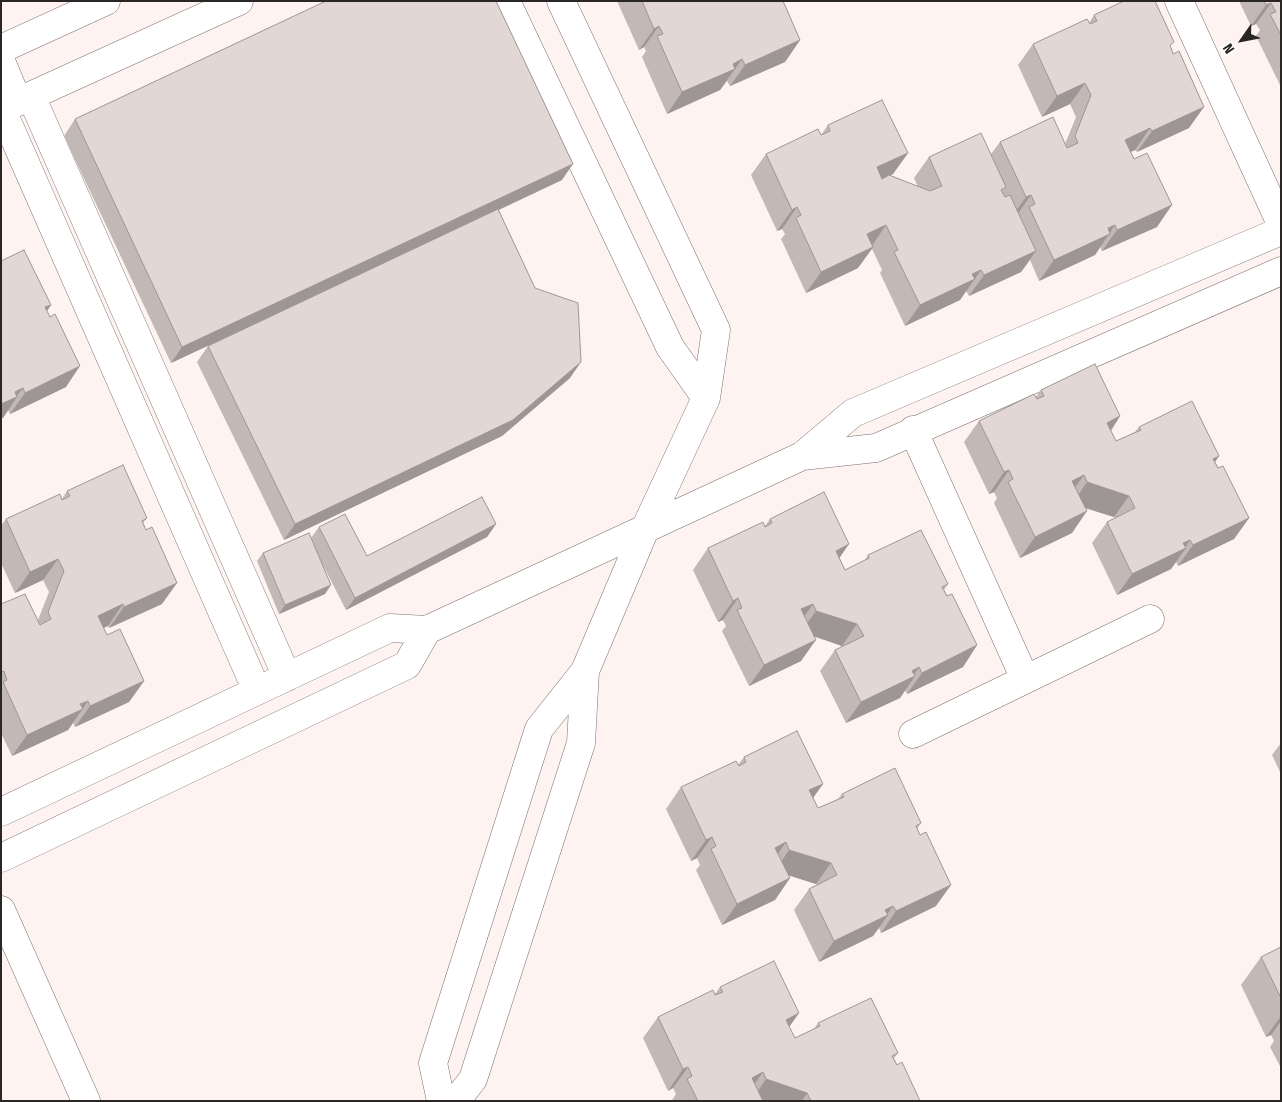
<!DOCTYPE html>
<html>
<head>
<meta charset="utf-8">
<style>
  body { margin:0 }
  #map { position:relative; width:1282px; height:1102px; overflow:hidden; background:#fef3f0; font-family:"Fira Sans Condensed",sans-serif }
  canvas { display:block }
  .frame { position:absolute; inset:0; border:2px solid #2a2625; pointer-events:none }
  .north { position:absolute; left:1217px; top:15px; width:50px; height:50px; -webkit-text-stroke:4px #fff; paint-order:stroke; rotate:237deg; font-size:14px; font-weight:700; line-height:20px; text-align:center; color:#2a2625 }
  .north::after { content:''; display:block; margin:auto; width:18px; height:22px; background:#2a2625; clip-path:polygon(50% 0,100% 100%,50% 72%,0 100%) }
</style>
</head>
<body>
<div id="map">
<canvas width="1282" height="1102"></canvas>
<div class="frame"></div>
<div class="north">N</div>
</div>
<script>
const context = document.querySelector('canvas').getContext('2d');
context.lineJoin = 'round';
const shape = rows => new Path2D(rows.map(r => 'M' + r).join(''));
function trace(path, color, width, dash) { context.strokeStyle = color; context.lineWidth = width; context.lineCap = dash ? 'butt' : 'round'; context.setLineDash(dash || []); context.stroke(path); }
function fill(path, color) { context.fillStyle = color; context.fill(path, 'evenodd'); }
const minor = shape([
  [506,1,670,347,706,398],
  [1179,1,1281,224],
  [1,49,106,1],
  [1,61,18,102],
  [31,96,287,677],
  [15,103,239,1],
  [2,110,257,691],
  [913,430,1025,679],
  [802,456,876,448,1281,271],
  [913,734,1150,619],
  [1,812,390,628,427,630,802,456,853,413,1281,231],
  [1,858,407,665,427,630],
  [1,910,86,1101],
  [441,1101,433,1063,539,729,585,671,645,529,706,398,716,330,561,1],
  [456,1101,473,1079,581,743,585,671]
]);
trace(minor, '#7b716f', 29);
trace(minor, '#fff', 28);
fill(shape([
  [617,1,783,1,800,40,785,62,730,86,727,81,720,90,667,114,642,57,646,51,644,47,639,50],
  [1239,1,1281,1,1281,87,1256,36,1260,30,1256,24,1251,26],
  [1094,15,1171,48,1189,128,1137,152,1135,150,1130,152,1157,227,1102,251,1100,247,1095,255,1039,281,1030,260,1021,272,969,296,966,291,960,300,905,326,880,273,882,270,872,249,858,268,806,293,781,239,785,234,782,229,777,231,751,175,766,154,821,135,828,125,908,153,893,174,890,175,918,187,914,178,929,157,991,154,1000,142,1065,144,1076,117,1070,104,1042,117,1018,65,1033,44,1089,23],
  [75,119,562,180,499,210,570,378,502,436,284,540,197,362,208,346,317,295,171,363,64,136],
  [1,261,51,305,47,311,66,387,10,414,8,410,3,418],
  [1041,390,1120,416,1111,431,1116,441,1135,432,1139,427,1219,456,1215,462,1249,518,1234,539,1178,566,1176,562,1171,569,1117,595,1092,543,1107,522,1115,518,1114,517,1086,508,1072,533,1020,558,994,503,997,498,994,492,989,494,964,442,979,421,1036,397],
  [67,491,147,518,143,523,162,604,109,628,108,626,103,628,107,635,144,681,129,702,75,727,73,723,68,730,12,756,1,733,1,604,38,620,49,592,43,580,15,593,1,563,1,526,6,519,62,499],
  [770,519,839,558,845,570,865,560,868,555,948,584,944,590,977,645,963,667,907,694,905,690,900,698,846,723,820,671,835,650,843,646,842,646,815,636,801,661,749,686,722,631,726,626,723,620,718,622,693,570,708,548,765,526],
  [496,524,487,537,346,610,324,567,325,594,279,614,257,561,263,553,311,538,319,527,367,556],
  [1281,743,1281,774,1272,755],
  [744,757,823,784,813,797,818,808,838,799,842,794,921,823,917,829,936,906,881,933,879,928,873,936,819,962,794,910,809,889,817,885,816,884,788,875,790,878,775,900,722,925,696,870,700,865,697,858,691,861,666,809,681,787,738,765],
  [1281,947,1281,1068,1270,1047,1274,1041,1271,1035,1266,1037,1241,985,1261,957],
  [720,987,799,1013,789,1027,795,1038,814,1029,818,1023,898,1053,894,1058,897,1065,920,1101,672,1101,672,1100,676,1094,673,1088,668,1091,643,1038,658,1017,715,994]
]), '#c2b9b6');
fill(shape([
  [1271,3,1256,24,1251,26,1266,5],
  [659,26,644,47,639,50,654,29],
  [800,40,785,62,730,86,745,65],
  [742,59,720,90,667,114,682,92,733,64],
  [1085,83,1070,104,1042,117,1057,96],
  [1204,107,1189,128,1137,152,1152,131],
  [1150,128,1135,150,1110,162,1125,140],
  [908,153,893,174,862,188,877,167],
  [573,164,562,180,171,363,182,347],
  [1031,195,1016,216,1011,218,1026,197],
  [1172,205,1157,227,1102,251,1117,230],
  [797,207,782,229,777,231,792,210],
  [886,225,871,247,867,234],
  [1115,225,1095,255,1039,281,1054,260],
  [873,247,858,268,806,293,821,272],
  [1036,251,1021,272,969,296,984,275],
  [981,270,960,300,905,326,920,305],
  [51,305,36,326,45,307],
  [581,362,570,378,502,436,284,540,295,524],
  [80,366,66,387,10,414,25,393],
  [23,388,16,397,17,397,3,418,1,418,1,404,15,392],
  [1120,416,1106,438,1107,423],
  [1219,456,1204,478,1213,459],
  [1009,470,994,492,989,494,1004,472],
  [1084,475,1069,496,1072,481],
  [1087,482,1129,496,1114,517,1072,504],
  [1087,511,1072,533,1020,558,1035,537],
  [1249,518,1234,539,1178,566,1193,545],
  [496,524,487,537,346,610,355,598],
  [1190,540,1184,549,1186,548,1171,569,1117,595,1132,574,1183,543],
  [849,544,834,566,836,551],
  [58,559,43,580,15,593,30,572],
  [177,583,162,604,109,628,124,607],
  [331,585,325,594,279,614,285,605],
  [738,598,723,620,718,622,733,601],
  [123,604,108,626,83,637,98,616],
  [813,604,798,625,801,609],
  [816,611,857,624,842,646,801,632],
  [816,640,801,661,749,686,764,665],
  [977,645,963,667,907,694,922,673],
  [919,667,912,678,915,676,900,698,846,723,861,702,912,671],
  [144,681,129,702,75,727,90,706],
  [88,701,68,730,12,756,27,735],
  [823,784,808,805,809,790],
  [712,837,697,858,691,861,706,840],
  [786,842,771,864,775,848],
  [789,850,831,863,816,884,775,871],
  [790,878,775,900,722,925,737,904],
  [951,885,936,906,881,933,896,911],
  [893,906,886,916,888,915,873,936,819,962,834,941,885,910],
  [799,1013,784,1034,786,1020],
  [1281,1016,1281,1021,1271,1035,1266,1037],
  [688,1067,673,1088,668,1091,683,1069],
  [763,1072,748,1093,752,1078],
  [766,1079,807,1093,802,1101,751,1101]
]), '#9e9694');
const building = shape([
  [326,1,496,1,573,164,182,347,75,119,326,1],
  [642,1,783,1,800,40,745,65,742,59,733,64,735,69,682,92,657,36,663,34,659,26,654,29,642,1],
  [1124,1,1155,1,1174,42,1170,45,1173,54,1179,51,1204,107,1152,131,1150,128,1125,140,1134,159,1147,153,1172,205,1117,230,1115,225,1108,228,1110,234,1054,260,1029,207,1035,204,1031,195,1026,197,1000,142,1053,117,1067,148,1078,143,1075,136,1091,95,1085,83,1057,96,1033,44,1087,19,1090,24,1097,21,1094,15,1124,1],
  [1264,1,1281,1,1281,35,1270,14,1276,12,1271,3,1266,5,1264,1],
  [882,100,908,153,877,167,882,179,889,175,930,191,942,186,929,157,981,133,1006,187,1001,190,1005,197,1010,195,1036,251,984,275,981,270,972,274,975,279,920,305,894,252,898,250,886,225,867,234,873,247,821,272,796,218,801,215,797,207,792,210,766,154,818,129,821,135,830,131,828,125,882,100],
  [498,209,535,288,578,303,581,362,513,420,295,524,208,346,498,209],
  [24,250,51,305,45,307,50,317,55,314,80,366,25,393,23,388,15,392,17,397,1,404,1,261,24,250],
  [1095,364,1120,416,1107,423,1116,441,1141,430,1139,427,1192,401,1219,456,1213,459,1218,468,1223,466,1249,518,1193,545,1190,540,1183,543,1186,548,1132,574,1107,522,1135,508,1129,496,1087,482,1084,475,1072,481,1087,511,1035,537,1008,482,1013,479,1009,470,1004,472,979,421,1034,394,1037,399,1044,396,1041,390,1095,364],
  [123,465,147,518,142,521,146,530,152,527,177,583,124,607,123,604,98,616,107,635,120,629,144,681,90,706,88,701,80,704,83,709,27,735,3,682,7,680,4,671,1,672,1,604,25,594,40,625,51,619,48,612,64,571,58,559,30,572,6,519,60,494,62,500,70,496,67,491,123,465],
  [824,492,849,544,836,551,845,570,869,558,868,555,921,530,948,584,942,587,947,596,952,594,977,645,922,673,919,667,912,671,915,676,861,702,835,650,864,636,857,624,816,611,813,604,801,609,816,640,764,665,737,610,742,608,738,598,733,601,708,548,763,522,765,527,772,523,770,519,824,492],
  [482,497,496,524,355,598,319,527,345,514,367,556,482,497],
  [309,533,331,585,285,605,263,553,309,533],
  [797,731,823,784,809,790,818,808,844,797,842,794,895,768,921,823,916,826,920,835,926,832,951,885,896,911,893,906,885,910,888,915,834,941,809,889,837,875,831,863,789,850,786,842,775,848,790,878,737,904,711,849,716,846,712,837,706,840,681,787,736,761,739,766,746,762,744,757,797,731],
  [1281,947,1281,998,1261,957,1281,947],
  [774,961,799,1013,786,1020,795,1038,820,1026,818,1023,871,998,898,1053,892,1056,897,1065,902,1062,920,1101,811,1101,807,1093,766,1079,763,1072,752,1078,763,1101,698,1101,687,1079,692,1076,688,1067,683,1069,658,1017,713,990,715,995,723,992,720,987,774,961]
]);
fill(building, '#e2d7d4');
trace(building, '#9e9694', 1);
</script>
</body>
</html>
